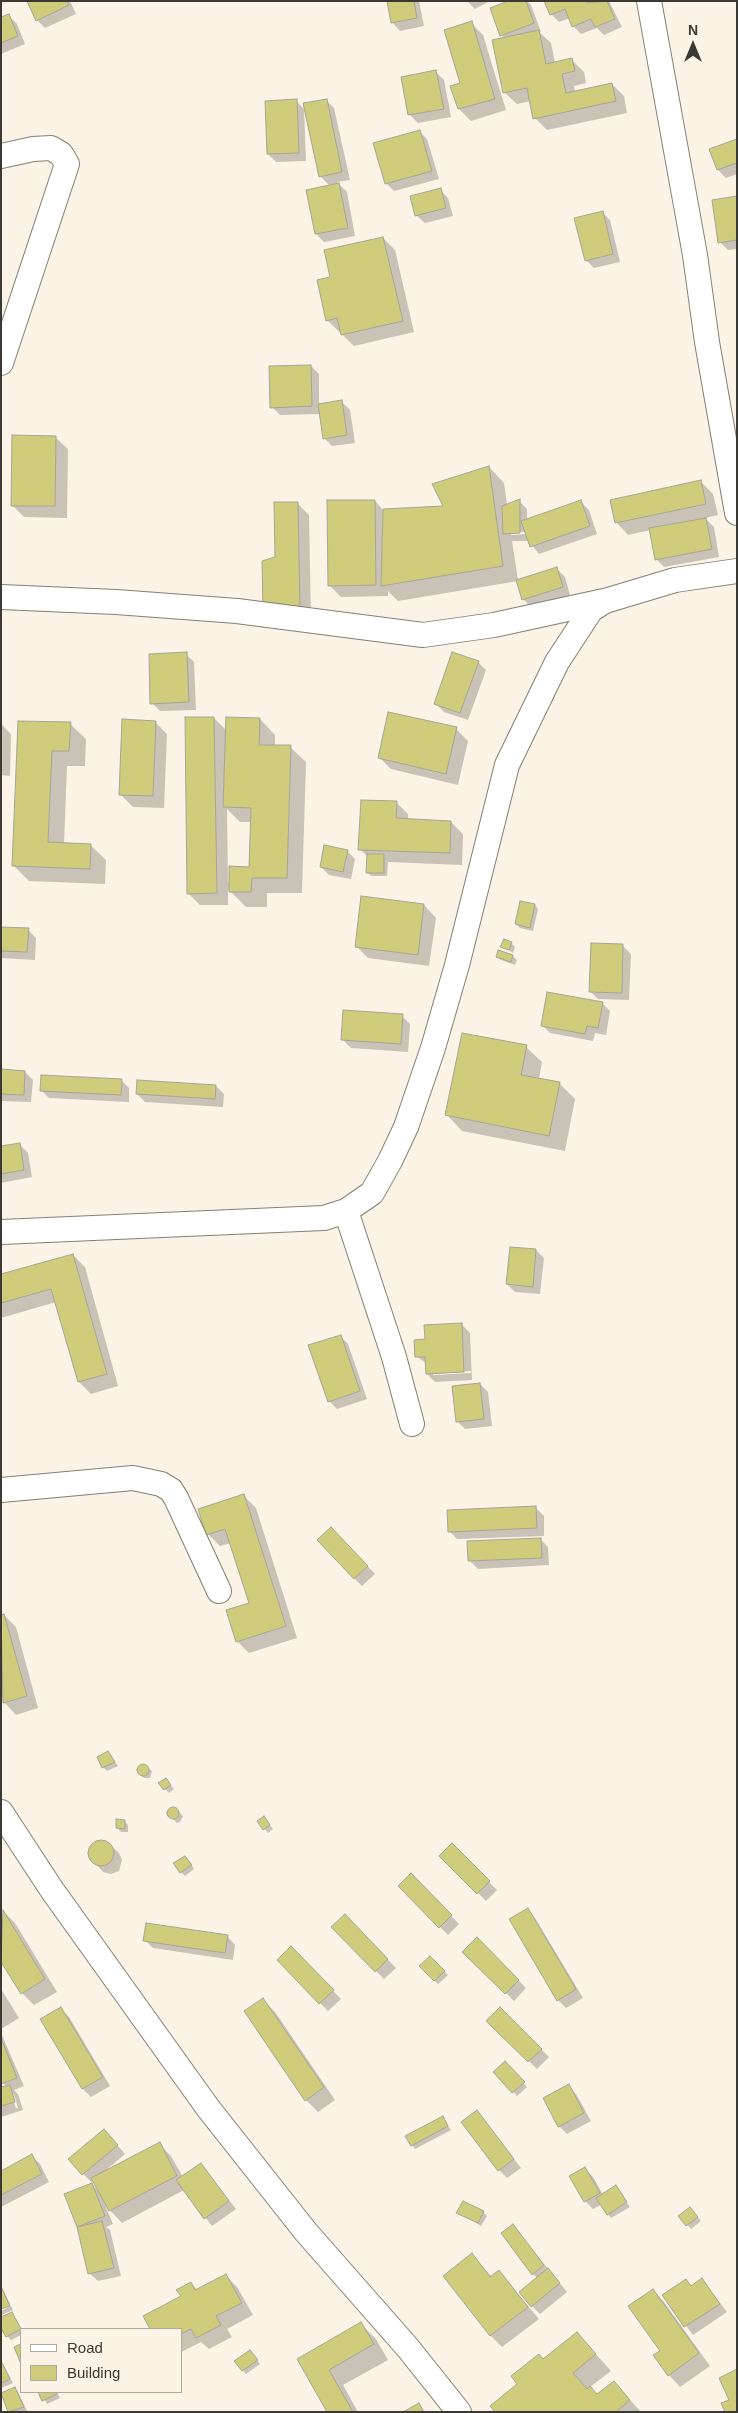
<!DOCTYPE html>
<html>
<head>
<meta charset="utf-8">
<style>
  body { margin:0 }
  #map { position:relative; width:738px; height:2413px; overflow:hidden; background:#fbf3e5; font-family:Arial,sans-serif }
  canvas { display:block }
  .frame { position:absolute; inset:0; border:2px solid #3c3934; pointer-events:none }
  .legend { position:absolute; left:20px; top:2328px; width:162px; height:65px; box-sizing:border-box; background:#fbf3e5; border:1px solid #afa99e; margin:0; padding:6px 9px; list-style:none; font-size:15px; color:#3c3934 }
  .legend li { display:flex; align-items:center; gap:10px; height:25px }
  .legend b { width:25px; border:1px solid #afa99e }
  .north { position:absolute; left:668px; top:20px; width:50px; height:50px; -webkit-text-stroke:4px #fbf3e5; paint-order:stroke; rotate:0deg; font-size:14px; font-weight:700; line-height:20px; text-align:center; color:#3c3934 }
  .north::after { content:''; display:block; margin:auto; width:18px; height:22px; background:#3c3934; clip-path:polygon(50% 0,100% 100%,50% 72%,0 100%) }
</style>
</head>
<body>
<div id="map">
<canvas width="738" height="2413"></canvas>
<div class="frame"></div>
<ul class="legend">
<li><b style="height:6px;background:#fff"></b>Road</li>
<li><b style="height:14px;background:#cfcc7b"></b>Building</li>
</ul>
<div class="north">N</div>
</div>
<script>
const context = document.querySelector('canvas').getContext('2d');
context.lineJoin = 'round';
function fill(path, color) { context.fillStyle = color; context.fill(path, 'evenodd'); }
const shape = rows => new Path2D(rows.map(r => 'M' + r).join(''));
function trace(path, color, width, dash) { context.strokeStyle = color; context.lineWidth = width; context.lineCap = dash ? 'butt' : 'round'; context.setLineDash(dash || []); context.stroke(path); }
fill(shape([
  [28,1,70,1,76,14,45,28,37,20],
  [388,1,419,1,424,26,400,31,392,22],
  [467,1,490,1,475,9],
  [512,1,527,1,531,5,541,32,539,32,551,43,555,63,572,60,584,72,586,83,574,86,575,92,612,84,624,96,627,113,547,130,535,118,531,101,517,104,504,92,505,38,501,35],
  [545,1,590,1,590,3,609,1,622,27,604,35,597,28,581,34,573,26,570,18,559,22,551,14],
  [9,16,17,24,25,44,1,54,1,19],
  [471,23,483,35,506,110,471,121,459,109],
  [436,72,444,80,451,117,418,123,410,115],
  [326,100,334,108,350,180,337,182,347,192,355,236,324,242,316,234,330,186,320,176],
  [296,101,304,109,306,161,276,162,268,154],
  [419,131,427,139,439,179,394,191,386,183],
  [737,140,737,174,726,178,718,170,711,149],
  [440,190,448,198,453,216,425,223,416,215],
  [737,198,737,249,728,250,720,242],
  [602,212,610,220,620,262,594,268,586,260],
  [383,238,395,250,414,332,354,346,327,320,332,278],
  [311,366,319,374,319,405,342,402,350,410,355,443,332,446,324,438,321,414,280,415,272,407],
  [55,437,68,449,67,518,24,517,12,505],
  [489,467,504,483,507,505,519,501,527,509,527,520,581,502,589,510,597,534,539,554,529,541,512,541,518,580,557,569,565,577,570,595,531,607,523,599,518,581,398,601,388,591,388,596,341,597,329,585,375,501,384,511,445,508],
  [511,532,527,532,527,534,511,535],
  [701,482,713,494,718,515,705,518,714,527,719,557,664,567,656,559,651,530,628,535,616,522],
  [297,503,309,515,311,620,277,621],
  [186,654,194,662,196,710,160,711,152,703],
  [478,662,486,670,468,720,444,712,436,704],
  [214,718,227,731,260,719,275,735,275,746,290,747,306,762,302,893,267,893,267,907,246,907,228,889,228,905,200,905,188,893],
  [227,809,240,822,252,822,251,868,230,882,228,882],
  [19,722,70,724,86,739,85,766,67,766,64,844,90,845,106,860,105,884,29,881,14,866],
  [155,722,167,734,164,808,133,807,121,795],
  [1,724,11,734,10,776,1,775],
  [456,729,468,741,458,785,391,769,379,757],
  [396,802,408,814,408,820,451,822,463,834,462,865,388,862,387,876,371,876,367,872,368,857,360,849],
  [347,851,355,859,351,879,329,875,321,867],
  [424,905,436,918,429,966,368,958,356,946],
  [535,905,538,909,533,931,520,928,516,924],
  [1,928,28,930,36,938,35,960,1,958],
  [511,943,515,947,513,953,502,946],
  [623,946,631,954,629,1000,598,999,590,991],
  [499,951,513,956,517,960,515,965,501,960,497,957],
  [602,1003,610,1011,606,1035,595,1033,593,1041,550,1033,542,1025],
  [402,1016,410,1024,408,1052,351,1048,343,1040],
  [526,1047,542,1062,539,1079,559,1083,575,1099,565,1151,462,1131,447,1115],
  [1,1071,25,1072,33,1080,31,1102,1,1101],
  [121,1080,129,1088,129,1102,49,1098,41,1090],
  [216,1086,224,1094,223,1107,145,1102,137,1094],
  [20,1145,28,1153,32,1177,1,1183,1,1148],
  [536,1250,544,1258,540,1294,515,1292,507,1284],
  [73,1255,85,1267,118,1386,91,1394,79,1382,56,1302,1,1318,1,1275],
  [462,1325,470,1333,472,1380,435,1382,427,1374,427,1364,416,1356,426,1340],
  [471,1371,471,1373,433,1375,433,1373],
  [340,1336,348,1344,367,1399,337,1409,329,1401],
  [480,1384,488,1392,492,1426,465,1429,457,1421],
  [244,1496,256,1508,297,1638,249,1653,237,1641,251,1604,231,1543,220,1546,208,1534],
  [536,1508,544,1516,544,1536,457,1539,449,1531],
  [339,1536,375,1574,362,1586,354,1578],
  [540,1539,548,1547,549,1565,478,1569,470,1561],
  [4,1615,16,1627,38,1708,16,1715,4,1702,1,1693,1,1616],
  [108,1752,118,1766,107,1771,103,1767],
  [142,1764,152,1771,150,1778,144,1778,140,1774,138,1768],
  [169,1783,174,1789,169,1793,165,1789],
  [171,1809,176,1809,183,1816,180,1822,177,1823,169,1815],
  [264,1818,273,1829,268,1833,259,1822],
  [124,1821,128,1825,128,1832,121,1832,117,1828],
  [99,1841,110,1845,119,1853,122,1860,119,1871,111,1874,103,1872,90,1857,90,1849],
  [452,1845,497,1890,486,1901,441,1856],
  [189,1861,194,1869,185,1876,181,1872],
  [411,1875,459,1924,448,1935,400,1886],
  [527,1910,535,1918,583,1998,566,2008,558,2000],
  [3,1911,15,1923,57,1992,34,2005,22,1993,1,1959],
  [345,1916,396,1968,384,1979,333,1927],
  [227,1936,235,1945,233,1960,153,1948,145,1940],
  [477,1939,526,1988,514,2001,464,1952],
  [291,1948,341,1999,328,2011,278,1960],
  [430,1957,448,1975,438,1984,420,1966],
  [1,1989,19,2018,1,2029],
  [263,2000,275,2012,335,2100,318,2112,306,2100],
  [61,2009,69,2017,110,2086,91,2097,83,2089,42,2020],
  [500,2009,549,2057,537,2069,488,2021],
  [1,2033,24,2086,14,2090,18,2094,23,2110,1,2117,1,2089,6,2087,1,2080],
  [11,2094,14,2094,18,2108,16,2108],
  [505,2063,527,2087,517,2096,495,2072],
  [568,2086,576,2094,591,2121,567,2134,559,2126],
  [477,2112,521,2168,507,2178,499,2170],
  [442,2118,451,2130,415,2149,412,2145],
  [112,2139,125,2154,105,2171,159,2144,171,2156,183,2177,201,2164,236,2209,212,2226,184,2190,122,2223,105,2205,113,2224,106,2227,110,2230,121,2276,98,2281,89,2273,78,2227,92,2184,99,2192,94,2180,91,2182,70,2160],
  [32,2156,40,2164,49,2182,1,2207,1,2172],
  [585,2169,593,2177,603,2195,616,2187,630,2207,611,2218,601,2205,593,2209,585,2201],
  [458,2212,483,2212,487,2216,481,2226],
  [694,2213,701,2221,691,2229,680,2216],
  [513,2226,567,2292,540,2314,532,2306,537,2278,533,2274],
  [472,2255,492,2277,499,2272,539,2319,502,2347,490,2335],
  [225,2275,237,2287,253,2315,227,2329,232,2337,209,2349,201,2342,181,2352,181,2329,151,2329,145,2317,183,2296,191,2283,197,2290],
  [702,2280,727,2312,693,2335,664,2296,686,2281,692,2287],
  [1,2285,10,2304,1,2308],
  [653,2290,664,2302,710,2366,680,2387,669,2375,661,2351],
  [11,2306,13,2310,1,2315,1,2311],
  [12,2313,22,2329,21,2335,11,2340,7,2336],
  [361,2324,376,2339,388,2360,343,2385,358,2412,329,2412,299,2360],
  [577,2333,611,2371,590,2387,598,2395,614,2382,641,2412,496,2412,519,2384],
  [254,2355,260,2364,246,2374,243,2371],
  [1,2360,13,2383,1,2388],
  [15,2389,18,2392,27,2411,10,2412,2,2394],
  [40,2392,57,2392,60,2398,47,2404]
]), '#0003');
const building = shape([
  [27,1,67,1,69,5,36,21,27,1],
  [387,1,414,1,417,18,391,23,387,1],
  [508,1,526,1,534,23,500,36,490,8,508,1],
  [544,1,586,1,587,3,607,1,615,19,595,27,591,19,572,27,565,9,550,15,544,1],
  [9,14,18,36,1,43,1,17,9,14],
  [472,21,495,99,458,109,450,86,460,83,444,30,472,21],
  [539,30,546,64,572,58,575,71,562,74,566,93,612,83,616,101,533,119,527,88,503,93,492,40,539,30],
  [436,70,444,109,408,115,401,77,436,70],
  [297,99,299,153,267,154,265,101,297,99],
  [327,99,342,172,319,177,303,103,327,99],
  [420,130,432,171,385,184,373,143,420,130],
  [737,139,737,163,717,170,709,149,737,139],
  [339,183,348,228,315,234,306,190,339,183],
  [441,188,446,208,415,216,410,196,441,188],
  [737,196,737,240,718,243,712,200,737,196],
  [603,211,613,254,585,261,574,218,603,211],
  [383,237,403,321,341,335,337,318,326,321,317,280,330,277,324,250,383,237],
  [311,365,312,406,270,408,269,366,311,365],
  [342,400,347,435,323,439,318,404,342,400],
  [12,435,56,436,55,506,11,506,12,435],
  [489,466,503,566,381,586,383,509,443,506,432,484,489,466],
  [701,480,706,504,615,523,610,500,701,480],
  [520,499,520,533,503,534,502,506,520,499],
  [327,500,375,500,376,585,328,586,327,500],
  [581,500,590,526,530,547,521,521,581,500],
  [274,502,298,502,300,609,263,609,262,561,275,557,274,502],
  [706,518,712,549,655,560,649,528,706,518],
  [557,567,563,587,522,600,516,580,557,567],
  [187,652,189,702,150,704,149,654,187,652],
  [452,652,479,661,460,713,434,704,452,652],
  [388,712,457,727,446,774,378,758,388,712],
  [185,717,214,717,217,893,187,894,185,717],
  [226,717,260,718,259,745,291,745,287,878,252,878,251,892,229,892,229,866,249,867,251,808,223,807,226,717],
  [122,719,156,721,153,796,119,795,122,719],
  [18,721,71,722,69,751,52,751,48,842,91,844,90,869,12,866,18,721],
  [361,800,397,801,396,818,451,821,450,853,358,850,361,800],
  [324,845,348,850,343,872,320,867,324,845],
  [367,854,384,854,384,873,366,873,367,854],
  [361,896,424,904,418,955,355,947,361,896],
  [520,901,535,904,530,928,515,924,520,901],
  [1,927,29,928,27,952,1,951,1,927],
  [504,939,512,942,509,950,500,947,504,939],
  [591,943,623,944,622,993,589,992,591,943],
  [498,950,513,955,511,962,496,957,498,950],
  [547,992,603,1002,598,1028,587,1026,585,1034,541,1026,547,992],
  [343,1010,403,1014,401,1044,341,1040,343,1010],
  [462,1033,527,1045,521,1075,560,1082,549,1136,445,1115,462,1033],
  [1,1069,25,1071,24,1095,1,1094,1,1069],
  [41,1075,122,1079,121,1095,40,1091,41,1075],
  [137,1080,216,1085,215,1099,136,1094,137,1080],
  [20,1143,24,1170,1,1174,1,1146,20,1143],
  [510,1247,536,1249,533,1287,506,1284,510,1247],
  [73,1254,107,1374,78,1382,51,1289,1,1303,1,1274,73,1254],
  [462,1323,464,1372,426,1374,425,1357,415,1357,414,1340,425,1339,424,1325,462,1323],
  [341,1335,360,1391,328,1402,308,1345,341,1335],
  [480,1383,484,1419,456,1422,452,1386,480,1383],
  [244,1494,286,1626,236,1642,226,1610,249,1603,225,1529,206,1535,198,1509,244,1494],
  [536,1506,537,1528,448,1532,447,1510,536,1506],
  [331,1527,368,1566,354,1579,317,1540,331,1527],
  [541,1538,542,1558,468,1561,467,1541,541,1538],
  [4,1614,27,1696,3,1703,1,1615,4,1614],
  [108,1751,115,1762,102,1768,97,1757,108,1751],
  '137 1770a6 6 0 1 1 12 0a6 6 0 1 1-12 0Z',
  [166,1778,171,1785,164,1790,158,1783,166,1778],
  '167 1813a6 6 0 1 1 12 0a6 6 0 1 1-12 0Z',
  [264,1816,270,1825,263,1830,257,1821,264,1816],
  [116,1819,125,1820,125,1829,116,1828,116,1819],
  '88 1853a13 13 0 1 1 26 0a13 13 0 1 1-26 0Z',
  [452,1843,490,1881,477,1894,439,1856,452,1843],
  [185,1856,192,1865,180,1873,173,1863,185,1856],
  [411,1873,452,1915,439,1928,398,1886,411,1873],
  [528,1908,576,1989,557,2001,509,1919,528,1908],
  [3,1910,45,1979,21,1994,1,1962,3,1910],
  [345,1914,388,1959,375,1972,331,1927,345,1914],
  [146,1923,228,1935,225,1953,143,1941,146,1923],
  [477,1937,519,1980,505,1994,462,1952,477,1937],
  [291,1946,334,1990,319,2004,277,1960,291,1946],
  [430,1956,445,1971,434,1981,419,1966,430,1956],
  [263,1998,324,2087,305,2101,244,2011,263,1998],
  [61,2007,103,2077,82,2089,40,2019,61,2007],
  [500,2007,542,2049,528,2062,486,2021,500,2007],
  [1,2038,17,2078,1,2084,1,2038],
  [505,2061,525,2082,512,2093,493,2072,505,2061],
  [569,2084,584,2113,558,2127,543,2098,569,2084],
  [10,2085,15,2102,1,2106,1,2087,10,2085],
  [477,2110,514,2159,498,2171,461,2122,477,2110],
  [443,2116,448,2126,411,2146,405,2136,443,2116],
  [104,2129,118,2145,82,2175,68,2159,104,2129],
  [160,2142,177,2176,109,2211,91,2178,160,2142],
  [32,2154,42,2174,1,2195,1,2171,32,2154],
  [201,2163,229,2201,204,2219,176,2180,201,2163],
  [585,2167,600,2193,584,2202,569,2176,585,2167],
  [92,2183,105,2216,77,2227,64,2194,92,2183],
  [616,2185,627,2202,607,2215,596,2198,616,2185],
  [463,2201,484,2211,478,2223,456,2213,463,2201],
  [690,2207,698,2217,686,2226,678,2216,690,2207],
  [102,2221,114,2268,88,2274,77,2227,102,2221],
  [513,2224,544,2265,532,2275,501,2233,513,2224],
  [472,2253,490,2277,499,2270,528,2307,490,2336,443,2276,472,2253],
  [548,2268,560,2283,531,2307,519,2292,548,2268],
  [226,2274,242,2303,216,2316,221,2325,196,2338,191,2329,181,2334,181,2329,150,2329,143,2316,181,2296,176,2290,191,2282,195,2290,226,2274],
  [702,2278,720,2304,684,2327,662,2295,686,2279,691,2286,702,2278],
  [1,2287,10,2306,1,2309,1,2287],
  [653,2289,699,2353,668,2376,653,2355,660,2351,628,2306,653,2289],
  [12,2312,21,2329,6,2337,1,2328,1,2317,12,2312],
  [361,2322,374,2344,329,2370,353,2412,327,2412,297,2359,361,2322],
  [577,2332,596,2354,573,2373,587,2389,590,2386,597,2394,614,2381,630,2400,616,2412,495,2412,490,2406,517,2384,511,2376,539,2354,543,2359,577,2332],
  [21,2344,21,2364,14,2347,21,2344],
  [250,2350,258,2360,242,2371,234,2361,250,2350],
  [1,2361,10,2379,1,2383,1,2361],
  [737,2369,737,2412,725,2412,721,2403,729,2400,719,2378,737,2369],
  [15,2387,24,2407,8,2412,1,2393,15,2387],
  [38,2392,56,2392,57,2394,42,2401,38,2392],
  [419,2403,424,2412,403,2412,419,2403]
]);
fill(building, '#cfcc7b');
trace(building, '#a5a596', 1);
const minor = shape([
  [649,1,695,255,707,342,737,513],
  [1,156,33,149,51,148,61,154,67,164,1,363],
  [1,597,116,602,237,611,423,635,494,625,604,601],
  [346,1211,394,1357,412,1424],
  [1,1232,324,1218,346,1211,372,1193,390,1161,406,1127,433,1048,457,965,507,765,557,662,591,610,605,601,675,580,737,571],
  [1,1490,133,1478,161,1484,171,1490,176,1498,219,1591],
  [1,1812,52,1890,208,2108,306,2232,408,2348,459,2412]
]);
trace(minor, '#867f72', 26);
trace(minor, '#fff', 24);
</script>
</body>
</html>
